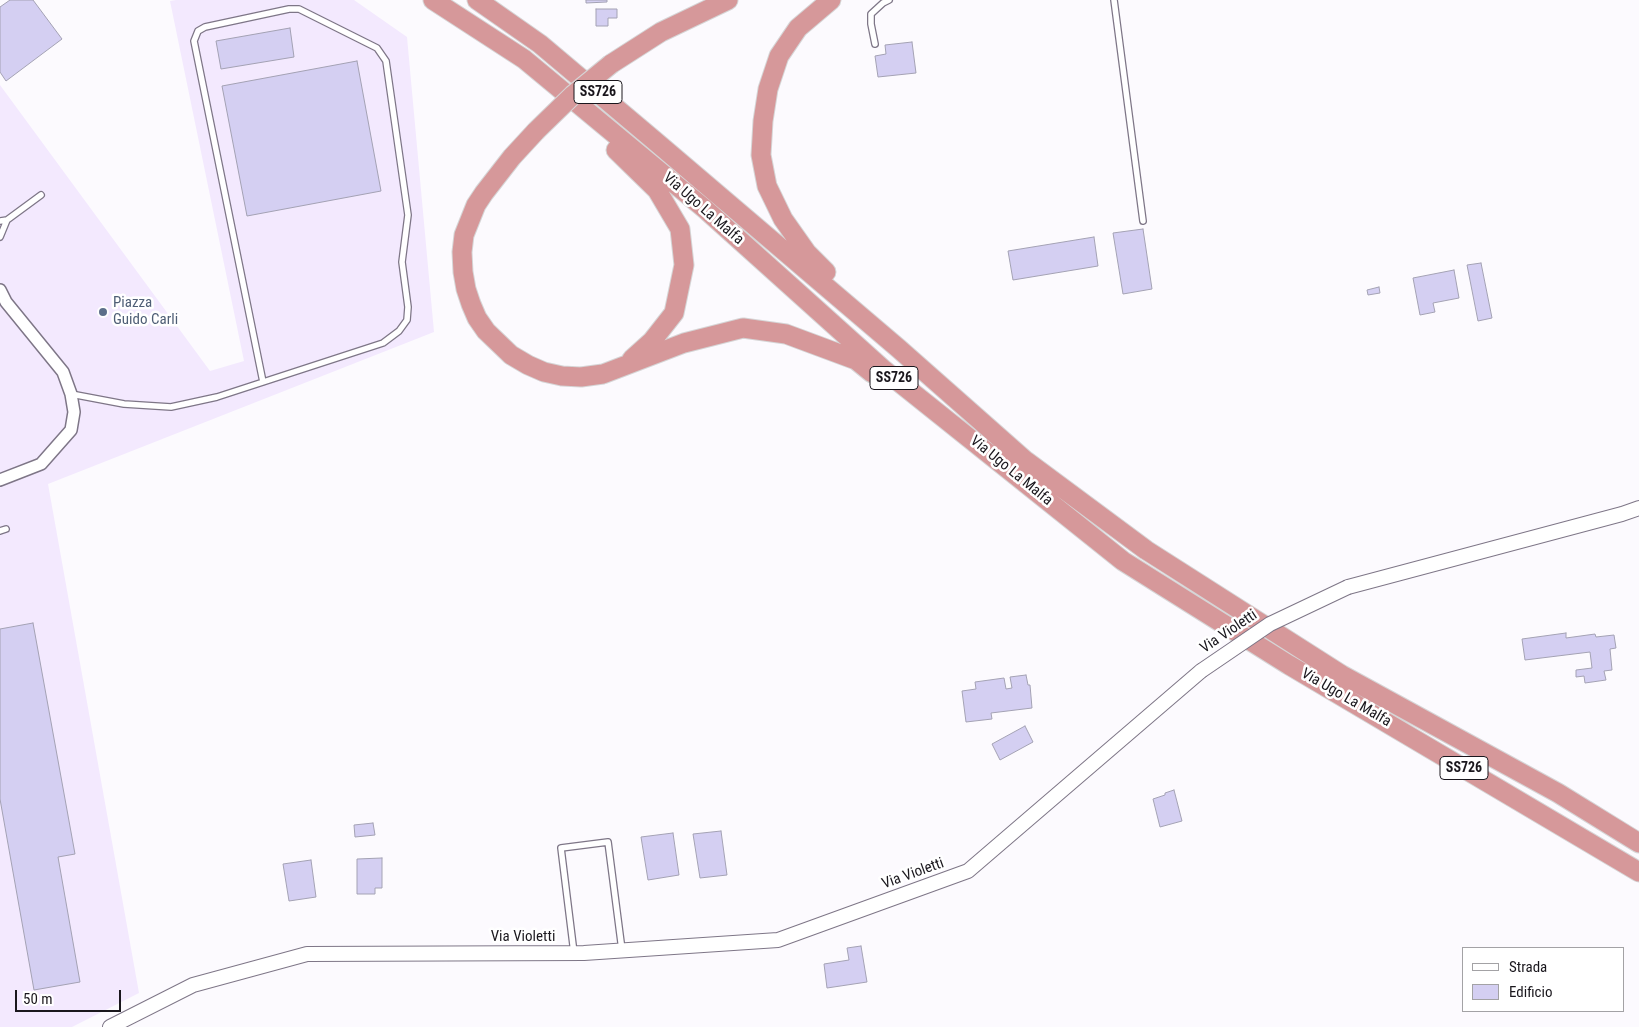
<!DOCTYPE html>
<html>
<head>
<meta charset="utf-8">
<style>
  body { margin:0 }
  #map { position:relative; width:1639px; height:1027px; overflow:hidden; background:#fcfafe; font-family:"Roboto Condensed",sans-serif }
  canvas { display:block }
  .legend { position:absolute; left:1462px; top:947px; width:162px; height:65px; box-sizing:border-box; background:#fff; border:1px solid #a3a2a5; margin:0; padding:6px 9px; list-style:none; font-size:15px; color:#1a171d }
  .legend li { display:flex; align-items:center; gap:10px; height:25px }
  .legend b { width:25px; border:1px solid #a3a2a5 }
  .scale { position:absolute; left:15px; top:990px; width:106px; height:22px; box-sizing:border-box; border:2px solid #1a171d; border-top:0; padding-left:6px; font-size:15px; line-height:18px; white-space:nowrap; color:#1a171d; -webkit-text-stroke:4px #fff; paint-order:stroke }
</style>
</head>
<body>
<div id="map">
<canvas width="1639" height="1027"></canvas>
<ul class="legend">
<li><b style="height:6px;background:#fff"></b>Strada</li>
<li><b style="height:14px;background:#d4cff2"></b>Edificio</li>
</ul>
<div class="scale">50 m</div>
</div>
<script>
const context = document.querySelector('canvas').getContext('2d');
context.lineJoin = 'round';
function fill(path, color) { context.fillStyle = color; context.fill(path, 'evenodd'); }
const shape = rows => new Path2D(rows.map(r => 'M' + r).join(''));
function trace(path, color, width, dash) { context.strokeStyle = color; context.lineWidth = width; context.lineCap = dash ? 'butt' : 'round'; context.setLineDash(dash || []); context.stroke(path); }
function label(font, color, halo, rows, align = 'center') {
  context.font = font + ' "Roboto Condensed",sans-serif'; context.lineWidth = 5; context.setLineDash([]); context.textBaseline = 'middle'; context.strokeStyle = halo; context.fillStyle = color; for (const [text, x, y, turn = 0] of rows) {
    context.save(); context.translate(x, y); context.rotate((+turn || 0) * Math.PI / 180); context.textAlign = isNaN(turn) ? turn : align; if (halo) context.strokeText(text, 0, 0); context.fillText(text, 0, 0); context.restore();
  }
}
fill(shape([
  [176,0,354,0,407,37,434,332,48,484,139,993,72,1027,0,1027,0,85,210,371,244,361,170,1]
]), '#f3e9fe');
const building = shape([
  [10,0,33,0,62,39,6,81,0,72,0,7,10,0],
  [586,0,607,0,607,2,586,3,586,0],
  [596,9,617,9,617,18,608,18,608,26,596,26,596,9],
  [290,28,294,57,221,69,216,41,290,28],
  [912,42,916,73,878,77,875,56,886,54,885,45,912,42],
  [357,61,381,191,247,216,222,86,357,61],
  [1143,229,1152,289,1123,294,1113,233,1143,229],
  [1094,237,1098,266,1013,280,1008,251,1094,237],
  [1481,263,1492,318,1478,321,1467,265,1481,263],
  [1454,270,1459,298,1433,303,1435,312,1420,315,1413,278,1454,270],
  [1379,287,1380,293,1368,295,1367,290,1379,287],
  [33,623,75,854,58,857,80,982,34,990,0,799,0,629,33,623],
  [1566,633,1566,638,1595,634,1596,637,1614,635,1616,648,1610,649,1612,670,1604,671,1606,680,1585,683,1584,676,1576,677,1576,670,1592,668,1590,652,1525,660,1522,639,1566,633],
  [1026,675,1028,685,1030,685,1032,708,991,713,992,719,966,722,962,691,976,689,975,682,1004,678,1006,689,1012,688,1010,677,1026,675],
  [1025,726,1033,742,1000,760,992,744,1025,726],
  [1174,790,1182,821,1160,827,1153,799,1165,795,1165,793,1174,790],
  [373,823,375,835,355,837,354,825,373,823],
  [721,831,727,875,700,878,693,834,721,831],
  [673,833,679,875,648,880,641,837,673,833],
  [382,858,382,888,375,888,375,894,357,894,357,859,382,858],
  [311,860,316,897,289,901,283,864,311,860],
  [861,946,867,982,827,988,824,964,849,960,847,948,861,946]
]);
fill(building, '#d4cff2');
trace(building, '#a4a2b4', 1);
const service = shape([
  [1114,0,1143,221],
  [875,44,871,24,871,14,883,3,889,0],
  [0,221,7,220,41,195],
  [0,237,7,220],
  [71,394,124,404,171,407,217,397,383,343,399,331,407,320,408,307,402,262,408,215,386,61,377,48,299,9,289,9,205,27,198,31,194,41,263,382],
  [0,531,6,529],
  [574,953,561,848,608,842,622,950]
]);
const minor = shape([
  [0,290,6,302,63,372,71,394,74,412,71,430,41,464,0,480]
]);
const tertiary = shape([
  [1348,587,1622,514,1639,508],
  [110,1027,193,985,307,954,584,953,778,940,968,871,1201,671]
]);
const trunk = shape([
  [433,0,524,59,705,209,884,370,1123,561,1289,665,1639,872],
  [477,0,540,44,655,141,898,348,1026,461,1146,550,1342,675,1558,793,1639,843],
  [611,64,661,32,728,0],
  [536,131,512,157,484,193,476,205,464,235,462,252,463,272,466,289,471,304,477,318,486,331,511,355,528,365,544,372,562,376,581,377,603,374,684,343,743,328,786,334,856,360,872,373],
  [616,150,657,190,680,229,684,265,674,313,652,341,632,359],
  [826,272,807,253,783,219,767,186,761,155,763,121,768,89,779,56,798,28,831,0]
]);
trace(service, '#7e7687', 8);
trace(minor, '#7e7687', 14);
trace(tertiary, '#7e7687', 16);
trace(trunk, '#d6d5d6', 21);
trace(service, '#fff', 5.5);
trace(minor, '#fff', 11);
trace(tertiary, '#fff', 14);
trace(trunk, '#d6989a', 19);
const tertiaryBridge = shape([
  [1201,671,1270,624,1348,587]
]);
const trunkBridge = shape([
  [536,131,573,95,611,64]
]);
trace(tertiaryBridge, '#7e7687', 16, []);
trace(trunkBridge, '#d6d5d6', 21, []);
trace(tertiaryBridge, '#fff', 14);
trace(trunkBridge, '#d6989a', 19);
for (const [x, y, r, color] of [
  [103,312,5,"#5c6f8a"]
]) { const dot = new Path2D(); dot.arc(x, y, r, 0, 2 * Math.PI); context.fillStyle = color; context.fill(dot); trace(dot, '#fff', 2); }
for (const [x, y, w] of [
  [598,92,48],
  [894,378,48],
  [1464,768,48]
]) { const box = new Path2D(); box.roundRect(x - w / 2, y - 11.5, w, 23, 4); context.fillStyle = '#fff'; context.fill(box); trace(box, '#1a171d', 1); }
label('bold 14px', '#1a171d', null, [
  ["SS726",598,92],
  ["SS726",894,378],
  ["SS726",1464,768]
]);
label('15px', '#1a171d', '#fff', [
  ["Via Ugo La Malfa",703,209,41],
  ["Via Ugo La Malfa",1011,471,39],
  ["Via Violetti",1229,632,-34],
  ["Via Ugo La Malfa",1346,698,30],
  ["Via Violetti",913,874,-20],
  ["Via Violetti",523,937]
]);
label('15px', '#4e5e75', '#fff', [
  ["Piazza",113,303],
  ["Guido Carli",113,320]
], 'left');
</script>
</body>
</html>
